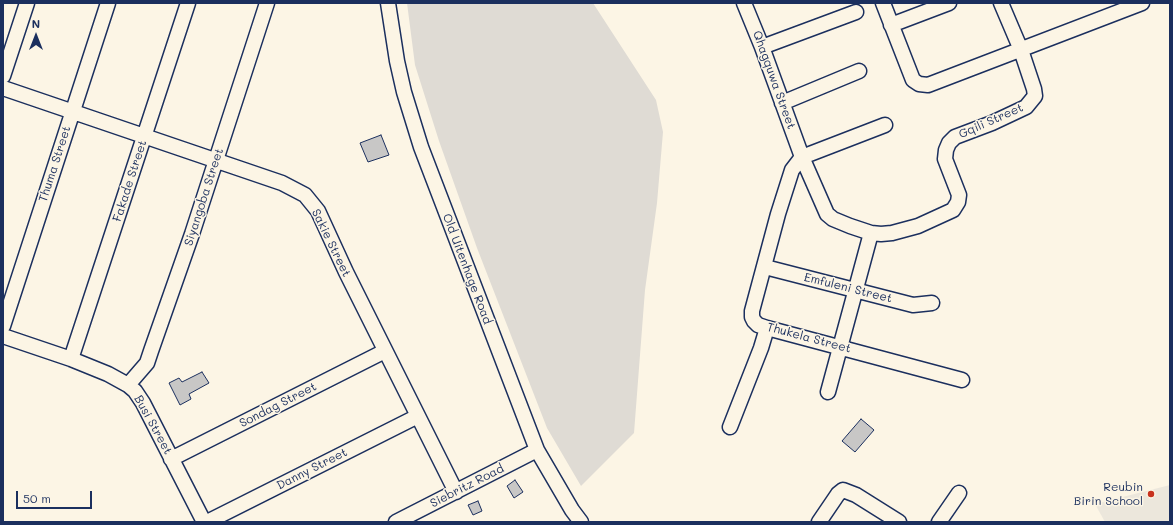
<!DOCTYPE html>
<html>
<head>
<meta charset="utf-8">
<style>
  body { margin:0 }
  #map { position:relative; width:1173px; height:525px; overflow:hidden; background:#fcf5e5; font-family:Mali,sans-serif }
  canvas { display:block }
  .frame { position:absolute; inset:0; border:4px solid #1b2f5e; pointer-events:none }
  .north { position:absolute; left:16px; top:16px; width:40px; height:40px; -webkit-text-stroke:3px #fcf5e5; paint-order:stroke; rotate:0deg; font-size:11px; font-weight:700; line-height:16px; text-align:center; color:#1b2f5e }
  .north::after { content:''; display:block; margin:auto; width:14px; height:18px; background:#1b2f5e; clip-path:polygon(50% 0,100% 100%,50% 72%,0 100%) }
  .scale { position:absolute; left:16px; top:491px; width:76px; height:18px; box-sizing:border-box; border:2px solid #1b2f5e; border-top:0; padding-left:5px; font-size:12px; line-height:14px; white-space:nowrap; color:#1b2f5e; -webkit-text-stroke:3px #fcf5e5; paint-order:stroke }
</style>
</head>
<body>
<div id="map">
<canvas width="1173" height="525"></canvas>
<div class="frame"></div>
<div class="north">N</div>
<div class="scale">50 m</div>
</div>
<script>
const context = document.querySelector('canvas').getContext('2d');
context.lineJoin = 'round';
function fill(path, color) { context.fillStyle = color; context.fill(path, 'evenodd'); }
const shape = rows => new Path2D(rows.map(r => 'M' + r).join(''));
function trace(path, color, width, dash) { context.strokeStyle = color; context.lineWidth = width; context.lineCap = dash ? 'butt' : 'round'; context.setLineDash(dash || []); context.stroke(path); }
function label(font, color, halo, rows, align = 'center') {
  context.font = font + ' Mali,sans-serif'; context.lineWidth = 3; context.setLineDash([]); context.textBaseline = 'middle'; context.strokeStyle = halo; context.fillStyle = color; for (const [text, x, y, turn = 0] of rows) {
    context.save(); context.translate(x, y); context.rotate((+turn || 0) * Math.PI / 180); context.textAlign = isNaN(turn) ? turn : align; if (halo) context.strokeText(text, 0, 0); context.fillText(text, 0, 0); context.restore();
  }
}
fill(shape([
  [1170,485,1170,522,1105,522,1095,504]
]), '#ece7dc');
fill(shape([
  [407,3,593,3,656,100,663,132,657,203,645,290,634,433,581,486,547,428,477,248,439,141,415,65]
]), '#dfdbd4');
const building = shape([
  [381,135,389,155,368,162,360,143,381,135],
  [202,372,209,383,189,394,191,399,180,405,169,383,179,378,182,382,202,372],
  [861,419,874,430,855,452,842,441,861,419],
  [515,480,523,492,514,498,507,486,515,480],
  [478,501,482,511,473,515,468,505,478,501]
]);
fill(building, '#c8c7c6');
trace(building, '#1b2f5e', 1);
const minor = shape([
  [388,3,397,61,404,92,421,147,537,450,572,510,581,522],
  [744,3,762,47,802,157,827,214,833,219,850,226,871,233,881,234,892,233,918,226,953,210,958,202,959,195,945,159,946,150,949,143,955,137,992,123,1026,107,1035,96,1034,89,1021,50,1001,3],
  [883,3,913,80,919,84,928,85,1142,3],
  [891,25,949,3],
  [762,47,856,12],
  [3,76,27,3],
  [3,88,282,183,305,195,318,211,346,272,456,492],
  [782,103,859,71],
  [885,125,802,157,792,170,778,214,752,311,752,317,754,321,758,325,767,328,962,380],
  [765,267,913,305,932,303],
  [3,326,108,3],
  [3,336,71,359,108,374,128,385,135,391,143,403,204,522],
  [71,359,188,3],
  [128,385,147,363,151,351,192,234,267,3],
  [828,392,871,233],
  [730,427,761,348,767,328],
  [171,459,385,351],
  [207,522,418,416],
  [396,522,537,450],
  [819,522,838,494,843,490,856,495,899,522],
  [939,522,959,493]
]);
trace(minor, '#1b2f5e', 17);
trace(minor, '#fcf5e5', 14);
for (const [x, y, r, color] of [
  [1151,494,4,"#c8321e"]
]) { const dot = new Path2D(); dot.arc(x, y, r, 0, 2 * Math.PI); context.fillStyle = color; context.fill(dot); trace(dot, '#fcf5e5', 1.5); }
label('12px', '#1b2f5e', '#fcf5e5', [
  ["Qhagquwa Street",774,80,70],
  ["Gqili Street",991,121,-24],
  ["Thuma Street",55,164,-72],
  ["Fakade Street",130,181,-72],
  ["Siyangoba Street",204,197,-72],
  ["Sakie Street",331,243,64],
  ["Old Uitenhage Road",467,269,69],
  ["Emfuleni Street",848,288,14],
  ["Thukela Street",809,338,15],
  ["Sondag Street",278,405,-27],
  ["Busi Street",153,425,61],
  ["Danny Street",312,469,-27],
  ["Siebritz Road",467,486,-27]
]);
label('12px', '#1b2f5e', '#fcf5e5', [
  ["Reubin",1143,487],
  ["Birin School",1143,501]
], 'right');
</script>
</body>
</html>
